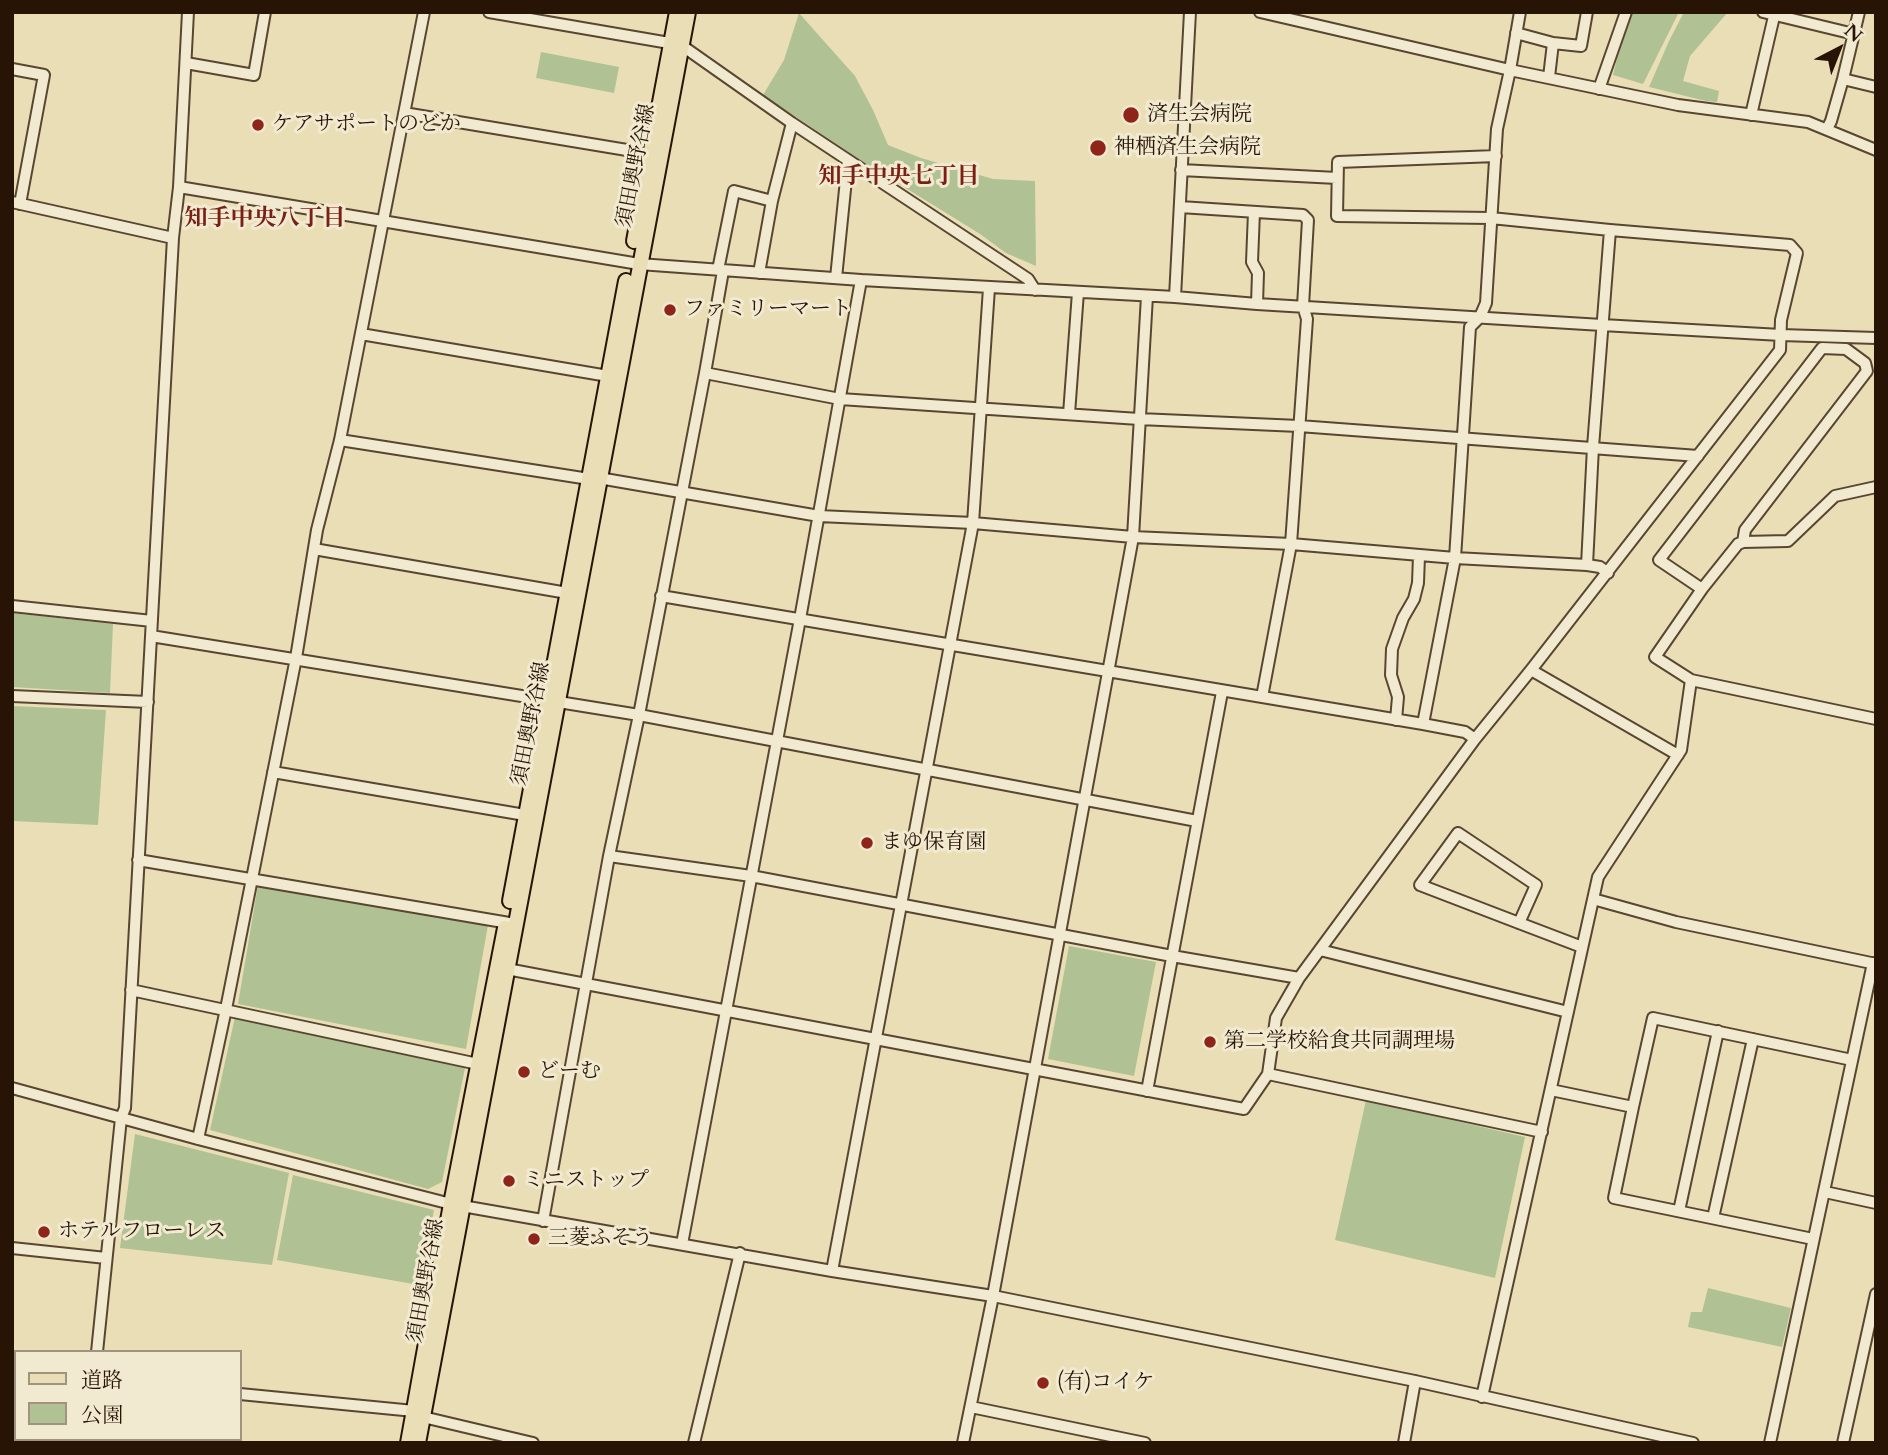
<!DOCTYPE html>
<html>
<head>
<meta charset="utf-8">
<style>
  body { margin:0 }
  #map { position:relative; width:1888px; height:1455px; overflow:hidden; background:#eadeb6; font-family:Cardo,"Noto Serif JP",serif }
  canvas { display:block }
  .frame { position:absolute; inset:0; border:14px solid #281405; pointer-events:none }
  .legend { position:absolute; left:14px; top:1350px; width:228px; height:91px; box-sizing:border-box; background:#f1ead0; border:2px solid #a1947f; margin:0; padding:9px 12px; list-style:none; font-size:21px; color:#281405 }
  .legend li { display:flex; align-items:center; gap:14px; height:35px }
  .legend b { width:35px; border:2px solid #a1947f }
  .north { position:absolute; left:1804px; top:14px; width:70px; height:70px; -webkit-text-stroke:5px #f1ead0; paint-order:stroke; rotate:42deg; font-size:19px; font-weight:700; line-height:28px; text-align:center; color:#281405 }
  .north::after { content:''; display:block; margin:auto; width:24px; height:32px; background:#281405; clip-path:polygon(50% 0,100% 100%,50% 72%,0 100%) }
</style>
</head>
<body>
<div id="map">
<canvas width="1888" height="1455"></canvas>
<div class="frame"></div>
<ul class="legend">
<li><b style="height:9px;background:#eadeb6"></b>道路</li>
<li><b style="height:19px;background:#b0c293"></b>公園</li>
</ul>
<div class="north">N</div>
</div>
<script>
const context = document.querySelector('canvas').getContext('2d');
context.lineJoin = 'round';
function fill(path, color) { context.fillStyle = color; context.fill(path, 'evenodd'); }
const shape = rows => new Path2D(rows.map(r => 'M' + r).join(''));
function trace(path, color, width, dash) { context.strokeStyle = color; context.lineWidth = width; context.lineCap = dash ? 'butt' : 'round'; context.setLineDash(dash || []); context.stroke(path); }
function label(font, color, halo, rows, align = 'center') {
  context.font = font + ' Cardo,"Noto Serif JP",serif'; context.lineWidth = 6; context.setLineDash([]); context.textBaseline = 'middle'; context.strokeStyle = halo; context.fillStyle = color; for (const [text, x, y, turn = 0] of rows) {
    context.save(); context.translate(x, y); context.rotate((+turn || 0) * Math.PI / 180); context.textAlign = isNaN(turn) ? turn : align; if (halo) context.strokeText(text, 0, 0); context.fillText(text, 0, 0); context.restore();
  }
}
fill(shape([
  [1633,12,1679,12,1643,84,1613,75,1617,58],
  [1684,12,1728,12,1690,56,1683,81,1719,91,1717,102,1706,101,1649,87,1669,41],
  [799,13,855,76,873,110,888,145,921,158,993,179,1035,181,1036,266,1006,253,980,234,862,161,763,95,784,60],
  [541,52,619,67,614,93,536,78],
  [12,613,113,624,110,693,12,687],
  [12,706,106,710,98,825,12,821],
  [258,885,488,925,466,1049,238,1004],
  [1069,946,1156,962,1134,1076,1048,1059],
  [235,1017,465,1068,442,1182,428,1189,210,1130],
  [1366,1100,1525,1137,1495,1278,1335,1240],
  [135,1134,289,1173,272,1265,120,1248],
  [293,1175,434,1210,419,1285,277,1260],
  [1708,1288,1791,1308,1782,1347,1688,1327,1691,1312,1702,1312]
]), '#b0c293');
const minor = shape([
  [489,12,681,45,792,123,1028,279,1035,290],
  [1260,12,1510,70,1678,105,1808,122,1876,150],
  [1763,12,1854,34],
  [1516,33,1553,43,1581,46,1587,12],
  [186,63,254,75,265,12],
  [12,69,44,75,20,204],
  [1549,77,1553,43],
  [1843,79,1876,87],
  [1599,89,1626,12],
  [404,113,657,155],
  [1751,115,1775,12],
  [1827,129,1831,121,1843,79,1859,12],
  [1181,170,1337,178],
  [179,187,639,264,861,280,1175,297,1257,304,1602,325,1781,335,1876,338],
  [12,202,173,238],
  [1180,207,1303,215,1308,220,1303,306,1307,319,1291,544,1262,697],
  [1254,212,1252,262,1258,273,1257,304],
  [718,270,734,191,772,201],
  [759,273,772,201,792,123],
  [836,278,848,160],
  [1175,297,1190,12],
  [361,334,608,376],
  [705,373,840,399,1139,419,1299,426,1698,456],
  [1069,414,1078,292],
  [340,440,589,479,599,478,819,516,973,523,1133,537,1291,544,1455,558,1587,565,1600,567,1608,573],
  [314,549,573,594],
  [1587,565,1593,447,1610,230],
  [1702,589,1659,560,1822,348,1846,349,1865,363,1867,371,1745,530,1743,542],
  [661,596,1423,724,1465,732,1475,739],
  [12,606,152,621],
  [151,636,639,715,1197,821],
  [1531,670,1678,755],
  [1691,680,1876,719],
  [12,696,148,702],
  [1396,720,1398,697,1391,675,1392,649,1403,618,1414,599,1418,583,1419,556],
  [1423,724,1455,558,1470,327,1480,317,1486,303,1497,129,1510,70,1520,12],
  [273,772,525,815],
  [609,856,751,876,1172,956,1299,978],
  [138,860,515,924],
  [1593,899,1676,922,1876,964],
  [1519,923,1536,885,1458,833,1420,885,1519,923,1582,947],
  [1320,950,1568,1012],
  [507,969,1244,1109,1268,1074,1276,1018,1299,978,1475,739,1531,670,1780,350,1781,320,1797,253,1790,245,1610,230,1491,218,1337,216,1338,162,1496,156],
  [131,990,478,1064],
  [1268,1074,1542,1132],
  [12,1088,198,1139,451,1204,832,1271,993,1296,1415,1381,1693,1443],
  [1551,1090,1633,1107],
  [1147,1091,1222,692],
  [198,1139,226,1009,296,658,317,530,340,440,424,12],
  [1825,1192,1876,1203],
  [1679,1211,1718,1031],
  [1713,1218,1753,1039],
  [543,1221,609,856,639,715,705,373,723,271],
  [1813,1239,1614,1198,1633,1107,1653,1018,1852,1060],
  [682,1244,800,619,861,280],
  [12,1248,106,1258],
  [832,1271,973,523,989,288],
  [97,1352,121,1118,125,1108,173,238,179,187,188,12],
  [12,1371,16,1371],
  [240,1394,414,1411,423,1417,533,1443],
  [1482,1397,1598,877,1681,750,1691,680,1655,657,1702,589,1738,544,1743,542,1788,541,1835,496,1876,487],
  [971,1407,1145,1443],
  [88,1443,88,1439],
  [694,1443,740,1253],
  [963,1443,993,1296,1133,537,1147,296],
  [1404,1443,1415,1381],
  [1770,1443,1873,963],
  [1843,1443,1876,1294]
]);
const major = shape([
  [634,241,677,12],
  [510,901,626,281],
  [408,1443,451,1204,505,928],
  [418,1443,688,12]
]);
trace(minor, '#584631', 14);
trace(major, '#281405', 18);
trace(minor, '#f1ead0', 10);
trace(major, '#eadeb6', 14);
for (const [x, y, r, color] of [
  [1131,115,9,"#8f2418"],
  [258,125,7,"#8f2418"],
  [1098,148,9,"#8f2418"],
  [670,310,7,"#8f2418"],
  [867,843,7,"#8f2418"],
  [1210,1042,7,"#8f2418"],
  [524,1072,7,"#8f2418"],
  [509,1181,7,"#8f2418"],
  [44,1232,7,"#8f2418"],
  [534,1239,7,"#8f2418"],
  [1043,1383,7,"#8f2418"]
]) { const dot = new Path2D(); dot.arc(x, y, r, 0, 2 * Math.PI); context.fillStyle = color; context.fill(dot); trace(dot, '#f1ead0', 2.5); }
label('21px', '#281405', '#f1ead0', [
  ["済生会病院",1147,115],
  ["ケアサポートのどか",272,125],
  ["神栖済生会病院",1114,148],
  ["ファミリーマート",684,310],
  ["まゆ保育園",881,843],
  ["第二学校給食共同調理場",1224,1042],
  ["どーむ",538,1072],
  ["ミニストップ",523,1181],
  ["ホテルフローレス",58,1232],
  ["三菱ふそう",548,1239],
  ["(有)コイケ",1057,1383]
], 'left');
label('21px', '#281405', '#f1ead0', [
  ["須田奥野谷線",637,166,-79],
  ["須田奥野谷線",532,724,-79],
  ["須田奥野谷線",427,1281,-80]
]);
label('bold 23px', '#7a1f14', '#f1ead0', [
  ["知手中央七丁目",899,178],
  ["知手中央八丁目",265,220]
]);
</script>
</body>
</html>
